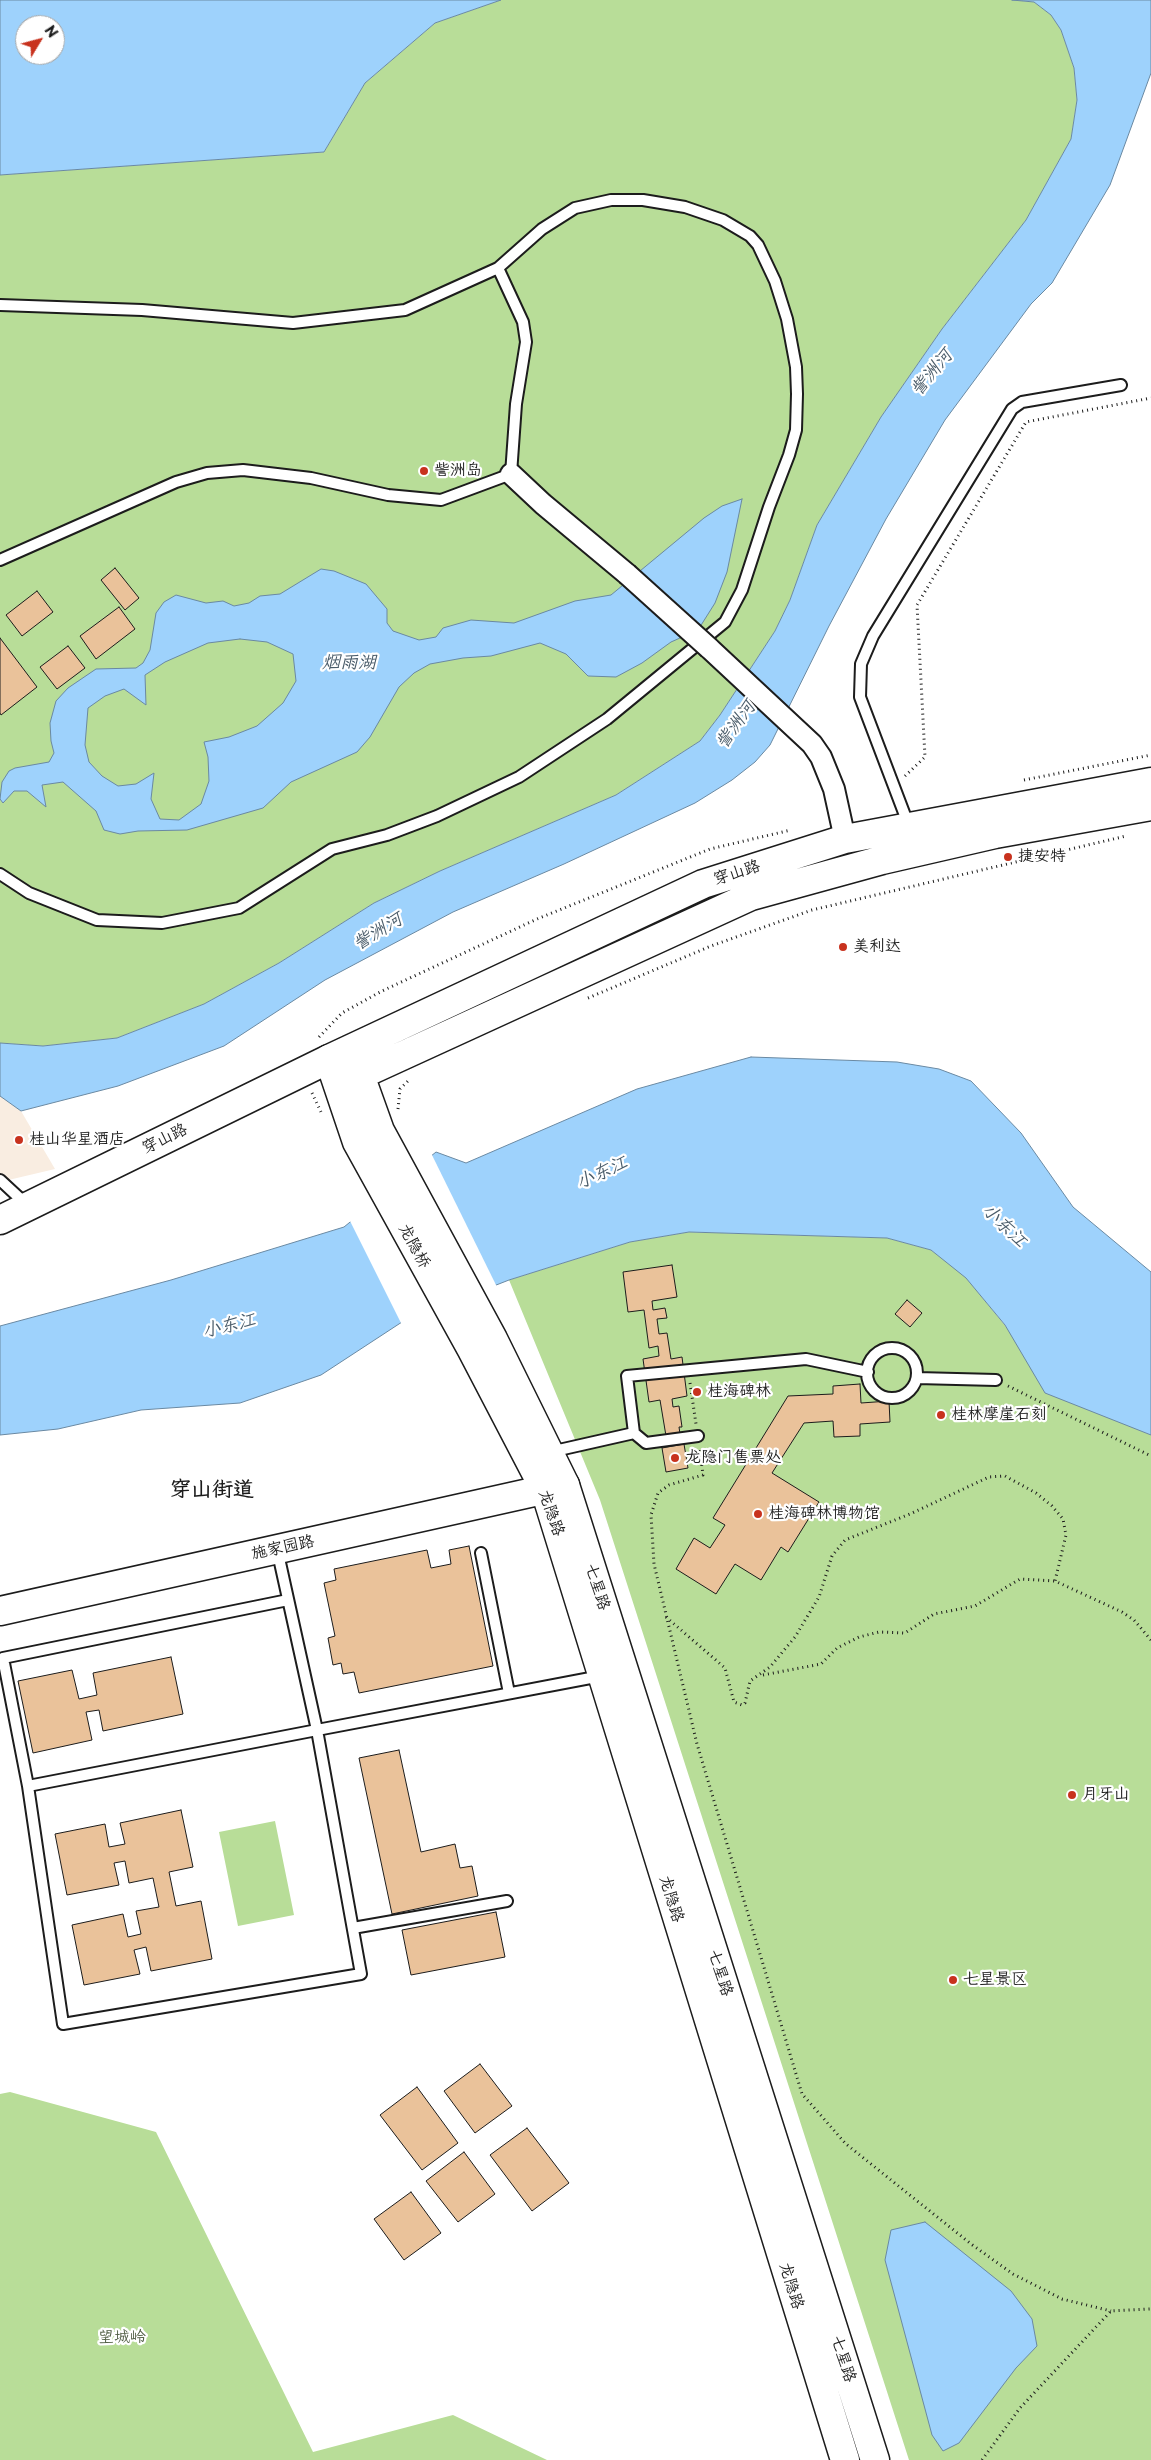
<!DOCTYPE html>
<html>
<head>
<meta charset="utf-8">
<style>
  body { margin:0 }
  #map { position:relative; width:1151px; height:2460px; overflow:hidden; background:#fff; font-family:"Playpen Sans",sans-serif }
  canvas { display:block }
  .north { position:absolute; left:15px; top:15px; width:50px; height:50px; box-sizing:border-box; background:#fff; border:1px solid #a4a4a4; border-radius:50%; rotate:53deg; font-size:14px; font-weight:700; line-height:20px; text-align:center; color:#1c1c1c }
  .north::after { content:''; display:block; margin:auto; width:18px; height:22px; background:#c8321e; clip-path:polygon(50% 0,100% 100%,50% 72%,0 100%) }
</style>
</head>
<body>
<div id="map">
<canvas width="1151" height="2460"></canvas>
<div class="north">N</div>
</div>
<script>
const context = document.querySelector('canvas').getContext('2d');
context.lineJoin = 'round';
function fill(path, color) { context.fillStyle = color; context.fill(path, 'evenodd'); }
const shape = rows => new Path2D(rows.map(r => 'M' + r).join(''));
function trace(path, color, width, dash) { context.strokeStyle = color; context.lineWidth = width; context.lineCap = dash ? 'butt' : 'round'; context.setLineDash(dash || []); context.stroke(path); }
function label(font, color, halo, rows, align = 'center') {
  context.font = font + ' "Playpen Sans","LXGW WenKai TC",sans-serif'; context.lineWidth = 4.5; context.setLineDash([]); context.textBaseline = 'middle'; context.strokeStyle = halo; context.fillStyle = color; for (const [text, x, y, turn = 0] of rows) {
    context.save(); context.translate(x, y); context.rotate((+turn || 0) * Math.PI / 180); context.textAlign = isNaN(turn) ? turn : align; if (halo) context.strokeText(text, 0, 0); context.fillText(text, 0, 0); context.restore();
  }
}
fill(shape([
  [0,1096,21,1111,55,1169,0,1182]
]), '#f9ede1');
fill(shape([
  [501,0,1012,0,1034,2,1051,15,1061,30,1074,68,1077,100,1071,139,1026,220,942,329,881,417,817,525,790,600,775,631,720,715,700,741,616,795,440,871,374,903,279,963,204,1004,117,1038,43,1046,0,1043,0,175,324,152,365,83,435,23],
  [689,1232,887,1238,931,1250,964,1275,1012,1334,1100,1413,1151,1435,1151,2460,909,2460,600,1500,509,1280,630,1242],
  [275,1821,294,1915,238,1926,219,1832],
  [10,2092,156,2132,313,2452,453,2415,547,2460,0,2460,0,2094]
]), '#b8dd98');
const water = shape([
  [0,0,501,0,435,23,365,83,324,152,0,175,0,0],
  [25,25,55,25,55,55,25,55,25,25],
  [1012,0,1151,0,1151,73,1110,185,1052,283,1031,304,945,420,886,519,829,626,770,745,755,762,732,780,695,803,564,864,453,912,325,980,224,1046,118,1086,21,1111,0,1096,0,1043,43,1046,117,1038,204,1004,279,963,374,903,440,871,616,795,700,741,720,715,775,631,790,600,817,525,881,417,942,329,1026,220,1071,139,1077,100,1074,68,1061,30,1051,15,1034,2,1012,0],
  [742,499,727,572,715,603,698,630,671,642,642,663,616,677,588,676,566,654,540,643,491,656,463,658,430,664,414,673,399,687,370,737,357,752,291,782,263,808,187,830,138,831,120,834,104,830,96,811,63,782,42,785,46,807,27,791,14,791,3,803,0,799,2,782,9,771,15,768,49,762,54,753,51,741,50,723,56,701,68,688,96,669,136,668,143,663,150,650,156,613,164,602,176,595,206,603,223,601,234,606,249,603,260,596,280,594,321,569,334,571,366,584,387,609,387,623,393,631,419,640,436,637,443,628,471,620,514,623,575,601,611,595,704,518,722,506,742,499],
  [240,639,267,642,293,654,296,681,283,703,257,726,229,737,204,742,208,757,209,781,201,804,179,820,160,819,151,799,154,773,136,784,118,786,102,776,89,762,85,745,88,708,105,696,124,689,146,705,145,675,165,662,208,643,240,639],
  [751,1057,897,1062,939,1069,971,1081,1021,1133,1073,1207,1151,1272,1151,1435,1045,1393,1005,1325,966,1278,931,1250,887,1238,689,1232,630,1242,509,1280,402,1322,321,1375,240,1403,141,1410,58,1429,0,1435,0,1326,171,1280,344,1227,436,1152,466,1163,637,1089,751,1057],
  [925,2222,1011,2291,1032,2319,1037,2346,1016,2368,959,2443,943,2451,932,2435,885,2260,891,2230,925,2222]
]);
fill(water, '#9ed2fc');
trace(water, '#6a89a2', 1);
fill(shape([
  [431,1153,497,1287,402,1325,349,1219]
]), '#fff');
const building = shape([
  [115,568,139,598,125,610,101,580,115,568],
  [37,591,53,612,22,636,6,615,37,591],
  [119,607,135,629,96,659,80,636,119,607],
  [0,638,37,687,1,715,0,713,0,638],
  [68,646,85,668,57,689,40,667,68,646],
  [672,1265,677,1297,652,1301,653,1310,665,1308,667,1318,657,1319,659,1334,667,1333,671,1359,682,1357,687,1396,672,1399,673,1407,679,1406,682,1427,679,1427,680,1434,666,1436,660,1400,649,1402,643,1359,659,1356,658,1346,649,1348,644,1310,628,1312,623,1272,672,1265],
  [907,1300,922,1313,910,1327,895,1314,907,1300],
  [860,1384,861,1403,889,1401,890,1422,860,1424,860,1436,834,1437,833,1421,804,1423,772,1473,819,1502,788,1552,781,1547,761,1580,735,1564,716,1594,676,1569,694,1538,710,1548,725,1525,713,1518,788,1396,833,1394,833,1386,860,1384],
  [684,1444,688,1468,666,1472,662,1448,684,1444],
  [469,1546,493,1666,359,1693,354,1672,343,1674,341,1663,333,1665,328,1638,335,1636,324,1583,336,1580,334,1569,427,1550,431,1568,451,1564,449,1550,469,1546],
  [171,1657,183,1714,103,1731,99,1710,86,1712,92,1740,33,1753,18,1681,72,1670,79,1699,97,1695,93,1673,171,1657],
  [399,1750,421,1852,455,1844,460,1868,472,1866,478,1896,392,1914,359,1758,399,1750],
  [181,1810,193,1867,169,1872,176,1906,201,1901,212,1959,151,1971,146,1947,134,1950,140,1974,84,1985,72,1925,123,1914,128,1937,141,1934,136,1911,159,1907,153,1878,129,1883,125,1861,114,1863,119,1885,67,1895,55,1834,105,1824,109,1847,125,1844,120,1823,181,1810],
  [496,1912,505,1957,411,1975,402,1930,496,1912],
  [480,2064,512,2106,475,2133,444,2091,480,2064],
  [417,2087,458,2143,422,2170,380,2115,417,2087],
  [527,2128,569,2183,532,2211,490,2155,527,2128],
  [464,2152,495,2194,458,2222,426,2181,464,2152],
  [411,2192,441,2233,404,2260,374,2219,411,2192]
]);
fill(building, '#eac29a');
trace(building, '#1c1c1c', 1);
const lane = shape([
  [0,305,142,310,293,323,405,310,498,268,542,229,575,208,611,200,643,200,685,207,723,220,750,236,758,245,775,281,787,319,796,367,797,394,796,430,789,455,769,507,742,590,725,622,607,719,519,777,437,816,387,835,332,849,239,908,162,923,97,920,29,893,0,874],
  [0,560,176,482,207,473,243,470,311,478,388,495,441,500,511,474,516,404,526,342,523,322,498,268],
  [909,826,860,697,861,664,873,636,1012,409,1022,402,1121,385],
  [0,1180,27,1205],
  '867 1373a25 25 0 1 1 50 0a25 25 0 1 1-50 0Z',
  [917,1378,996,1380],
  [634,1433,646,1443,698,1436],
  [550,1452,634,1433,627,1376,806,1359,868,1372],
  [277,1549,317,1730,361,1974,63,2024,28,1786,317,1730,601,1676],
  [481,1553,509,1693],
  [28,1786,3,1658,288,1600],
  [353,1928,507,1901]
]);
const street = shape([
  [511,474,543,504,627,574],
  [709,648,812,744,821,757,834,789,845,839]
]);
const secondary = shape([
  [0,1220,329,1059],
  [0,1611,565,1485]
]);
const primary = shape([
  [351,1050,380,1131,493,1339,565,1485,875,2460],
  [345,1082,751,896,882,860,995,834,1151,806],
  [845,2460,545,1490,472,1350,357,1142,329,1059,703,884,845,839,1151,782]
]);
trace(lane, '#1c1c1c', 14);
trace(street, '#1c1c1c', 24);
trace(secondary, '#1c1c1c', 31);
trace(primary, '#1c1c1c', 31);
trace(shape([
  [905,776,925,757,917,605,1026,422,1151,398],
  [1024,780,1151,755],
  [588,998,711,946,812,910,1126,836],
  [319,1037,342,1013,382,991,537,919,710,849,791,830],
  [312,1093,321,1112],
  [398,1109,400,1089,410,1079],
  [690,1383,696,1424],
  [1008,1386,1151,1456],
  [700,1450,703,1475,669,1485,658,1493,651,1515,654,1564,697,1744,802,2094,846,2144,971,2244,1013,2274,1062,2299,1111,2311],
  [666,1617,725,1668,734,1702,742,1705,745,1703,750,1681,770,1667,795,1637,819,1597,832,1556,845,1540,910,1514,989,1477,1005,1476,1036,1493,1052,1506,1063,1519,1066,1535,1055,1581,1122,1612,1134,1620,1151,1640],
  [763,1675,821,1664,837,1648,859,1637,879,1632,905,1633,934,1614,975,1606,1020,1579,1055,1581],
  [982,2460,1020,2408,1111,2311,1151,2309]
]), '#1c1c1c', 3, [1, 4]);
trace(lane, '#fff', 10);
trace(street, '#fff', 20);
trace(secondary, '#fff', 28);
trace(primary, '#fff', 28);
const streetBridge = shape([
  [627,574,709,648]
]);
trace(streetBridge, '#1c1c1c', 24, []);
trace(streetBridge, '#fff', 20);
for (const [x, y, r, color] of [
  [424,471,5,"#c8321e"],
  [1008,857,5,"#c8321e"],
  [843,947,5,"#c8321e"],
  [19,1140,5,"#c8321e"],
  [697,1392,5,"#c8321e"],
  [941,1415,5,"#c8321e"],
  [675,1458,5,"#c8321e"],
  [758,1514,5,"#c8321e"],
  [1072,1795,5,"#c8321e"],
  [953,1980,5,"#c8321e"]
]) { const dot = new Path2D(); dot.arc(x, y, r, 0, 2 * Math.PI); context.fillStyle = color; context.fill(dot); trace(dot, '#fff', 2); }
label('16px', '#1c1c1c', '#fff', [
  ["訾洲岛",434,471],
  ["捷安特",1018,857],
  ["美利达",853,947],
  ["桂山华星酒店",29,1140],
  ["桂海碑林",707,1392],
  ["桂林摩崖石刻",951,1415],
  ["龙隐门售票处",685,1458],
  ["桂海碑林博物馆",768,1514],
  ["月牙山",1082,1795],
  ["七星景区",963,1980]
], 'left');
label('16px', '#1c1c1c', '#fff', [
  ["穿山路",737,873,-18],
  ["穿山路",165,1139,-26],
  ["龙隐桥",414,1246,61],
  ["龙隐路",551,1513,71],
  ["施家园路",283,1548,-12],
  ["七星路",597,1587,72],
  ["龙隐路",671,1899,73],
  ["七星路",720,1973,72],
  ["龙隐路",791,2286,73],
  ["七星路",843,2359,72]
]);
label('16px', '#536047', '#fff', [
  ["望城岭",122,2338]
]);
label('italic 18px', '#4a5c6a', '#fff', [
  ["訾洲河",932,373,-50],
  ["烟雨湖",349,663],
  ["訾洲河",736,725,-54],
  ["訾洲河",378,932,-31],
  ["小东江",602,1173,-25],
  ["小东江",1004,1226,44],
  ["小东江",229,1326,-14]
]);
label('bold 21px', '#1c1c1c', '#fff', [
  ["穿山街道",212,1490]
]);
</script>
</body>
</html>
